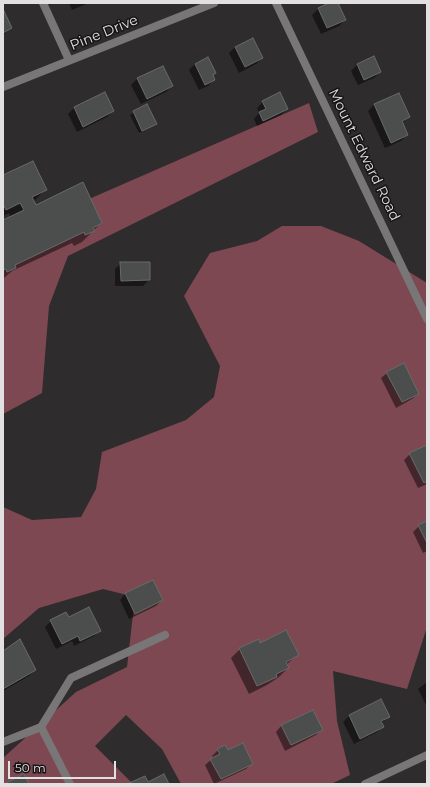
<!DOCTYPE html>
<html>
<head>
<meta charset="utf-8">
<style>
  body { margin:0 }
  #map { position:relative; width:430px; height:787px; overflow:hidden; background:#2f2c2d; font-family:Montserrat,sans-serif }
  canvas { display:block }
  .frame { position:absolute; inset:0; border:4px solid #e2e0e0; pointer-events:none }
  .scale { position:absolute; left:8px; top:761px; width:108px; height:18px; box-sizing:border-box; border:2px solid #e2e0e0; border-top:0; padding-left:5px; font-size:12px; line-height:14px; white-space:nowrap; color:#e2e0e0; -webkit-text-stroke:3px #161515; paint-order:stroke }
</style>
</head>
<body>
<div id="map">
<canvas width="430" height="787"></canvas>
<div class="frame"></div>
<div class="scale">50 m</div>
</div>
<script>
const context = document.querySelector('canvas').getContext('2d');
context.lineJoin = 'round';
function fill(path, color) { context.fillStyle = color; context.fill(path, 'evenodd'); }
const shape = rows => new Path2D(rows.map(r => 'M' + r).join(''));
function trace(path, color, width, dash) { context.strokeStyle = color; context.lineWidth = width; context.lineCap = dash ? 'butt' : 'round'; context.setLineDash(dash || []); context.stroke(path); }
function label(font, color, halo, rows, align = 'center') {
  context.font = font + ' Montserrat,sans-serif'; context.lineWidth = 3; context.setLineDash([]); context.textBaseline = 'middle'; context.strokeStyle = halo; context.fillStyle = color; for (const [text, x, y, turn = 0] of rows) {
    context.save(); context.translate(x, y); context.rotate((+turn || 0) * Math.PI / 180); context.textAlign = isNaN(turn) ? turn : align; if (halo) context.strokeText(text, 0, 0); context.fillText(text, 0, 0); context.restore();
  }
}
fill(shape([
  [309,103,318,132,68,256,49,306,42,393,3,414,3,259,89,199],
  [282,226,321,226,359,241,427,283,427,627,407,689,333,671,337,721,350,775,331,784,181,784,162,749,126,715,95,746,133,784,3,784,3,758,76,692,127,667,135,597,103,589,39,608,3,639,3,507,32,520,81,517,96,489,102,452,186,420,214,397,220,366,184,296,210,253,257,241]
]), '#7e4853');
fill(shape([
  [69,3,89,3,72,10],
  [331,3,337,3,345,20,339,26,321,34,312,15,318,9],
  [3,11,11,28,3,35],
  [235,47,262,58,256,64,239,73,229,53],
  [373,58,380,72,374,78,358,85,351,71,357,65],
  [208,59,214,80,208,86,199,90,189,70,195,64],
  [163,67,172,86,166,92,141,104,131,85,137,79],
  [104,94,113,111,107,117,77,132,68,114,74,108],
  [398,94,409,117,402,123,407,135,401,141,385,148,368,111,374,105],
  [263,102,287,109,281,115,257,126,254,119,259,113,257,108],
  [147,105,156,124,139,133,130,115],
  [3,176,45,190,33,202,35,206,101,223,82,242,74,246,72,243,12,271,3,279,3,221,11,217,9,213,3,216],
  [121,263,149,280,143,286,115,286,115,269],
  [387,373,418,394,412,399,396,408,381,378],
  [427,446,427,484,418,488,404,460,410,454],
  [427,522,427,551,423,553,413,532,419,526],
  [153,581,162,600,156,606,129,619,120,600,125,594],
  [68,618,100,630,94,636,74,646,72,641,56,649,45,627,51,621],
  [240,649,297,655,286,665,288,668,279,677,267,685,249,694,231,658],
  [3,652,35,670,29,676,3,691],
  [427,682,427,704,426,705,418,689],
  [381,701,389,717,381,723,383,727,377,732,354,744,343,722,349,716],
  [312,711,321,730,316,735,285,751,276,732,281,726],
  [218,750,227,751,252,763,246,769,214,784,205,765,213,758,212,756]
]), '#0007');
const building = shape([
  [329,3,338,3,346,20,327,28,318,8,329,3],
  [3,9,12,28,3,33,3,9],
  [253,38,263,58,245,67,235,47,253,38],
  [374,56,381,72,364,80,357,64,374,56],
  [208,57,216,73,213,75,215,80,205,85,195,64,208,57],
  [163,66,173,86,147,99,137,78,163,66],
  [105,92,114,111,83,127,74,107,105,92],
  [280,92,288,109,263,121,259,112,266,109,262,101,280,92],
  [399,93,410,117,402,121,408,135,391,143,374,104,399,93],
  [147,104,157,124,142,131,133,111,147,104],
  [33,161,47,190,32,197,36,205,83,182,102,223,93,228,95,231,85,235,84,232,15,265,16,268,7,272,6,269,3,270,3,220,24,210,20,203,6,210,3,204,3,175,33,161],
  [120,262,150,262,150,280,121,281,120,262],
  [404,363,419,394,402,402,386,372,404,363],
  [427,445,427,481,424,483,409,453,427,445],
  [427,521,427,543,418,525,427,521],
  [153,580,163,600,135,614,125,593,153,580],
  [89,607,101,631,80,641,78,636,62,644,50,620,66,612,69,617,89,607],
  [286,630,299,655,286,662,289,668,276,674,277,677,257,686,239,648,259,639,260,643,286,630],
  [20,639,36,670,3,689,3,651,20,639],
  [381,699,390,717,381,721,384,727,360,739,349,715,381,699],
  [313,710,323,730,291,745,281,725,313,710],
  [243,743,253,764,221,779,210,759,220,754,217,749,225,745,228,750,243,743],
  [24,774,29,784,4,784,24,774],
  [164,774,169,784,127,784,145,776,148,782,164,774]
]);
fill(building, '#4b4e4c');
trace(building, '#686b69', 1);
trace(shape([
  [43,3,69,60],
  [3,87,214,3],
  [41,727,70,784],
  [3,742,41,727,71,678,165,635]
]), '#787676', 8);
trace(shape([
  [276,3,427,319],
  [365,784,427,755]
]), '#787676', 8);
label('14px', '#e2e0e0', '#161515', [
  ["Pine Drive",104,33,-22],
  ["Mount Edward Road",364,155,64]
]);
</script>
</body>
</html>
